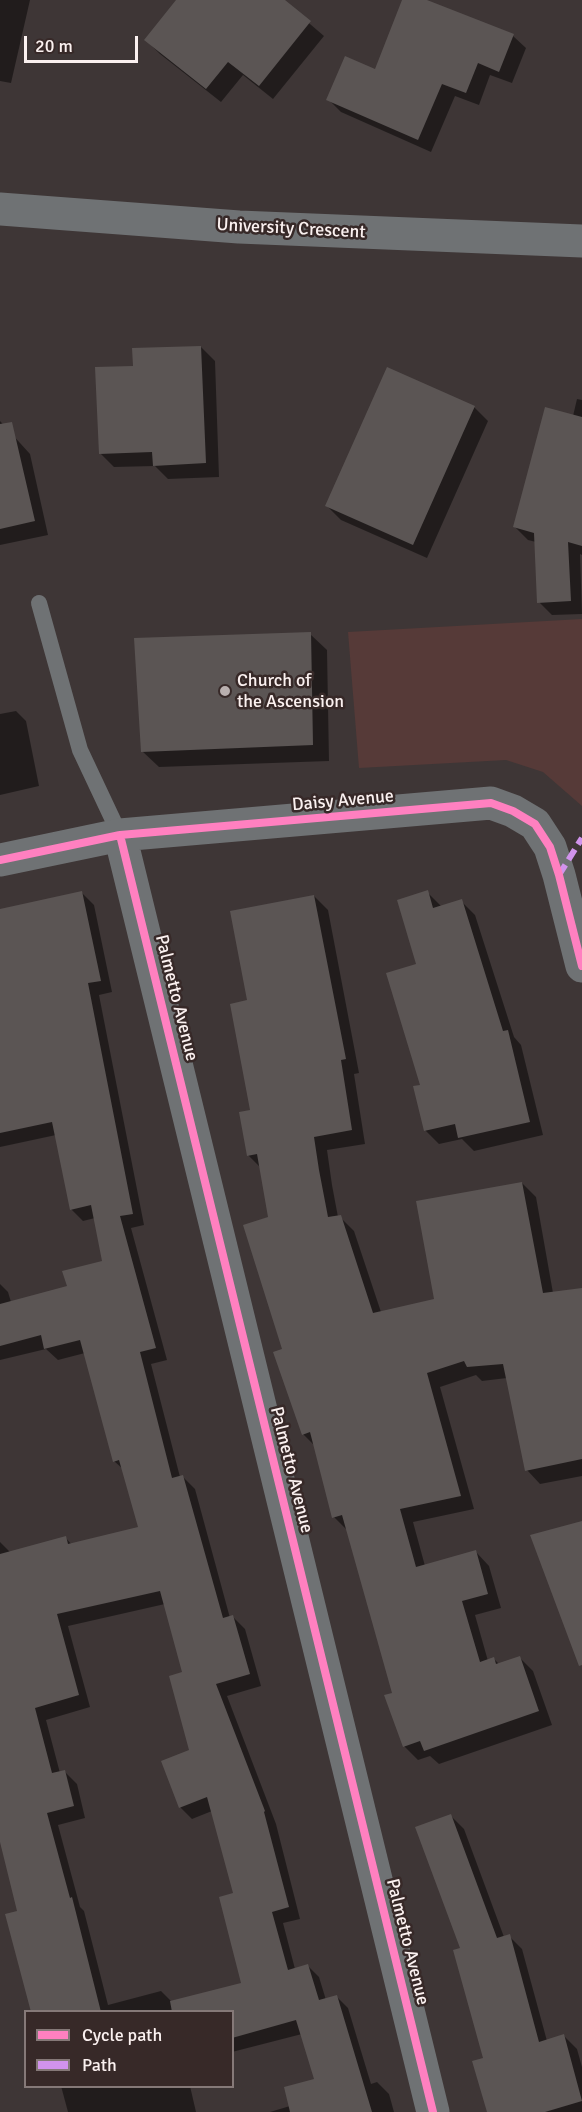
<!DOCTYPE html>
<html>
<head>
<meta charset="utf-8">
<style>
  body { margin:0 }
  #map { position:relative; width:582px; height:2112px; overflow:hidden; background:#3e3636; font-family:Signika,sans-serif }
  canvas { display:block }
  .legend { position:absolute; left:24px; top:2010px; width:210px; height:78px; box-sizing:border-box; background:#372928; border:2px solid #857978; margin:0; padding:8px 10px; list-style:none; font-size:18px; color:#fbf1f0 }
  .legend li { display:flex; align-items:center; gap:12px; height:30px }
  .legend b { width:30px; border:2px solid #857978 }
  .scale { position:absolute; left:24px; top:36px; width:114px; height:27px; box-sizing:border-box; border:3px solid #fbf1f0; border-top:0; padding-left:8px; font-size:18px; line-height:21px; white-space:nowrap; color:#fbf1f0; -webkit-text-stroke:4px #372928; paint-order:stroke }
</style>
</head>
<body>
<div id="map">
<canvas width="582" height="2112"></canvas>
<ul class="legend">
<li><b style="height:8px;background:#ff80c0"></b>Cycle path</li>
<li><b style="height:8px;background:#d193ec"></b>Path</li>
</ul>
<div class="scale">20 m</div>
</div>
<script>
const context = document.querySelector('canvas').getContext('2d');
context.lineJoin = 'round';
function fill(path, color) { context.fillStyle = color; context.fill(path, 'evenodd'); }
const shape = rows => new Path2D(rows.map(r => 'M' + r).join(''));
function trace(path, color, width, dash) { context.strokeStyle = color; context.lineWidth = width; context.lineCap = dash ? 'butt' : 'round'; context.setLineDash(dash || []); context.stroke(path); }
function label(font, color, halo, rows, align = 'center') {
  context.font = font + ' Signika,sans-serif'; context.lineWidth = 5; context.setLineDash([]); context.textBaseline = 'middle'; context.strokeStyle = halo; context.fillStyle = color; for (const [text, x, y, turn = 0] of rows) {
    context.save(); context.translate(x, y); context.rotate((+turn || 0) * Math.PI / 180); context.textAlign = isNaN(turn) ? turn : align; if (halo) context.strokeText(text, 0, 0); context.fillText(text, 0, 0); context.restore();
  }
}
fill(shape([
  [582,619,582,806,543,772,506,760,359,768,348,632]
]), '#563a38');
fill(shape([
  [0,0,30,0,11,83,0,81],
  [178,0,282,0,324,36,273,99,243,75,221,102,160,54,146,40],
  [403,0,423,0,513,36,526,48,512,83,490,75,479,105,455,96,431,152,341,112,328,99,376,71],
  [201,347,215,361,219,477,168,479,155,466,114,467,100,453,134,367],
  [577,399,582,400,582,555,580,554,582,614,552,615,539,602,536,542,528,540,515,527,573,416],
  [474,407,488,421,427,558,341,520,327,506],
  [0,421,30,454,48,535,0,545],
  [310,634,327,650,329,761,159,767,142,751],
  [16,711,26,721,39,786,0,795,0,714],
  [427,892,442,907,461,901,475,915,514,1037,521,1045,543,1135,474,1151,462,1139,439,1144,425,1130,418,965],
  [82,893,94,905,112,992,99,995,144,1225,131,1228,167,1360,151,1364,180,1477,183,1477,195,1489,230,1618,233,1617,245,1629,261,1686,227,1696,276,1824,300,1919,283,1923,295,1969,307,1965,319,1977,326,2000,336,1996,348,2008,371,2084,377,2082,389,2094,394,2112,270,2112,290,2106,316,2080,302,2034,232,2052,232,2012,43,2012,0,1835,0,1542,11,1553,65,1537,72,1545,140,1529,124,1470,114,1461,85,1353,58,1360,46,1349,0,1360,0,1284,8,1292,11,1302,68,1287,104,1262,95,1218,83,1221,71,1209,56,1135,0,1147,0,910],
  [165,1604,184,1673,191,1751,180,1807,192,1819,212,1811,235,1894,243,1984,172,2002,161,1991,108,2005,84,1911,80,1907,58,1825,85,1818,77,1784,65,1772,60,1773,46,1720,90,1707,68,1626],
  [314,896,328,910,359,1073,354,1074,365,1144,327,1150,332,1185,338,1217,340,1217,354,1231,381,1312,436,1300,522,1183,536,1197,553,1293,582,1291,582,1476,540,1484,527,1470,507,1378,482,1381,476,1375,440,1387,474,1509,413,1522,425,1566,476,1552,489,1566,501,1608,475,1615,488,1661,494,1659,499,1664,519,1657,533,1671,552,1725,439,1764,430,1756,418,1760,404,1746,394,1693,348,1531,334,1517,316,1447,303,1434,284,1350,269,1218,261,1168,248,1155,251,1111,249,1001],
  [451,1816,464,1829,504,1937,509,1936,522,1949,547,2041,564,2036,577,2049,582,2067,582,2112,489,2112,484,2059,461,1949],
  [61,2086,190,2086,196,2112,68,2112]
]), '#0007');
fill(shape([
  [176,0,285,0,311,21,259,86,228,62,206,89,144,40],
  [402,0,427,0,514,34,499,72,478,63,466,93,442,84,418,140,326,100,345,56,375,69],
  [201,346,206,463,153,466,152,452,99,454,95,367,133,366,132,348],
  [387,367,475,406,413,545,325,506],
  [545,407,582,417,582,546,568,542,571,601,537,603,534,533,513,527],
  [12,422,35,521,0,529,0,424],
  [311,632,313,745,141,752,134,638],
  [428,890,433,908,462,899,503,1031,508,1030,530,1122,458,1138,455,1124,424,1131,413,1086,420,1085,386,973,416,964,397,900],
  [82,891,101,981,88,983,133,1214,120,1216,156,1348,140,1352,172,1478,183,1475,223,1618,233,1615,250,1674,216,1684,265,1811,264,1812,289,1907,272,1912,288,1970,308,1964,319,2000,337,1995,372,2112,290,2112,284,2087,314,2079,296,2020,232,2038,232,2012,172,2012,170,2001,241,1983,219,1897,233,1893,207,1797,179,1808,161,1761,189,1750,169,1676,182,1672,160,1591,57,1614,79,1695,35,1708,52,1773,65,1770,74,1806,47,1813,70,1898,72,1897,101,2012,31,2012,5,1914,17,1911,0,1842,0,1554,66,1536,68,1544,138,1527,119,1460,113,1462,80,1340,44,1349,41,1335,0,1346,0,1304,67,1286,62,1271,102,1261,91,1205,70,1210,52,1122,0,1133,0,909],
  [314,895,346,1059,341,1060,352,1130,314,1137,319,1170,328,1217,341,1215,373,1313,434,1299,416,1201,522,1182,543,1293,582,1288,582,1459,525,1471,503,1364,467,1367,464,1361,427,1373,461,1496,400,1509,416,1567,476,1550,488,1594,462,1601,480,1662,494,1657,496,1664,520,1656,539,1711,424,1751,420,1741,403,1747,384,1695,392,1693,342,1515,332,1518,310,1432,302,1435,273,1352,282,1349,243,1225,268,1217,257,1154,247,1156,239,1112,250,1110,230,1004,247,1000,230,911],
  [582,1521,582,1665,579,1666,530,1535],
  [451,1814,497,1938,510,1934,539,2042,564,2034,582,2101,545,2112,487,2112,472,2061,483,2058,453,1950,460,1948,415,1827]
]), '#5b5554');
trace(shape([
  [39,603,80,750,120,835]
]), '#6f7274', 16);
trace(shape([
  [0,209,239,227,582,241],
  [120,835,433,2112],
  [0,860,120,835,491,803,513,811,535,824,550,847,559,875,582,966]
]), '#6f7274', 33);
trace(shape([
  [559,875,582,838]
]), '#d193ec', 6, [12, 6]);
trace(shape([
  [120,835,433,2112],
  [0,860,120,835,491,803,513,811,535,824,550,847,559,875,582,966]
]), '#ff80c0', 8);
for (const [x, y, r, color] of [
  [225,691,6,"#b9b0af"]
]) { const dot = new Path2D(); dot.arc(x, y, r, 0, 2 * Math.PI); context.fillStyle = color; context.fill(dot); trace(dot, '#372928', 2); }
label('18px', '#fbf1f0', '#372928', [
  ["University Crescent",291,229,3],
  ["Daisy Avenue",343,801,-5],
  ["Palmetto Avenue",176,998,76],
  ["Palmetto Avenue",291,1470,76],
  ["Palmetto Avenue",407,1942,76]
]);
label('18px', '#fbf1f0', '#372928', [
  ["Church of",237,681],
  ["the Ascension",237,702]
], 'left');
</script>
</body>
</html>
